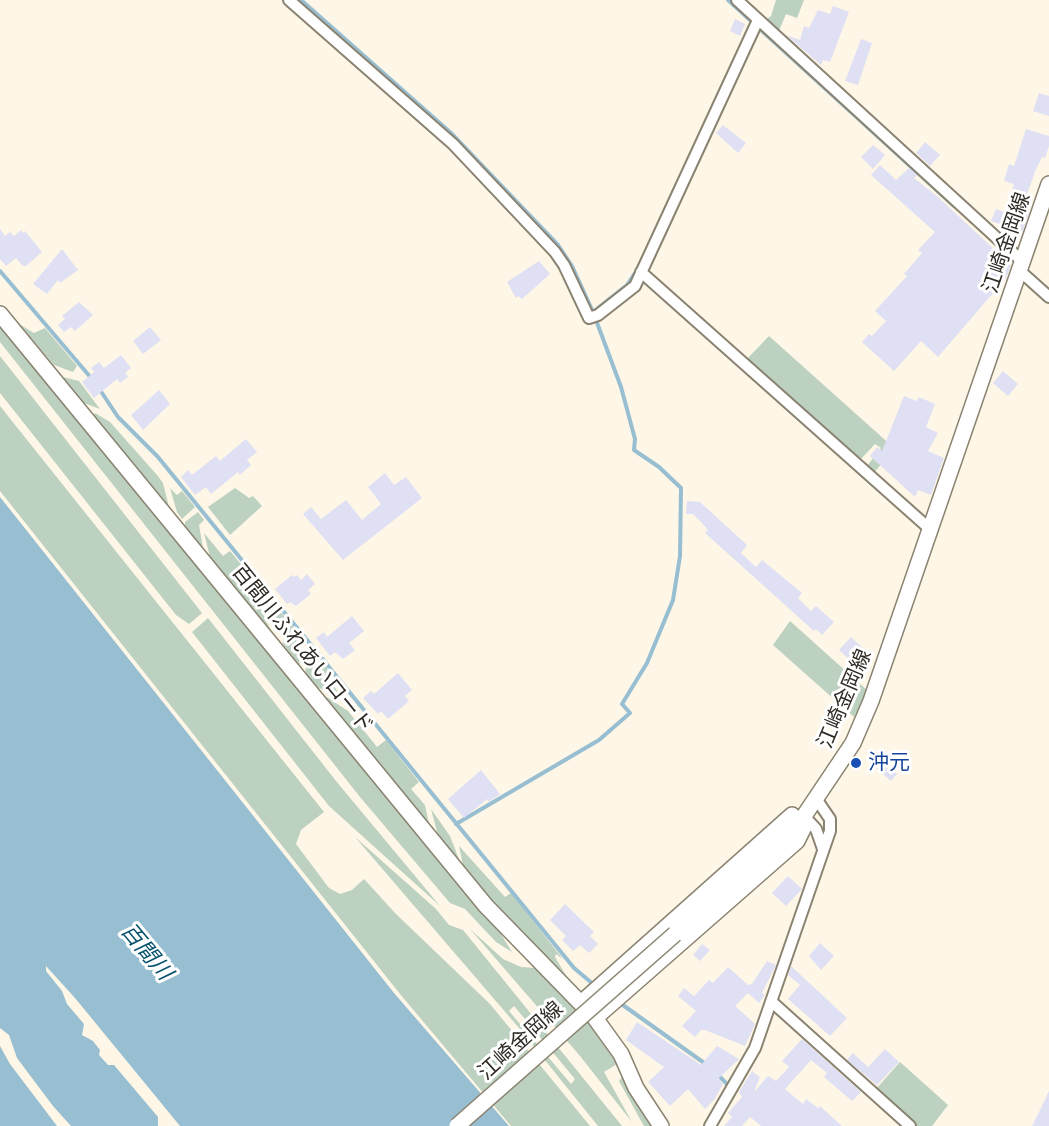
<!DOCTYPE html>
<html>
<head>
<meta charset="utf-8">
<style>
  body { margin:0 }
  canvas { display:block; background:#fef6e6 }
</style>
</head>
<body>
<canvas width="1049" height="1126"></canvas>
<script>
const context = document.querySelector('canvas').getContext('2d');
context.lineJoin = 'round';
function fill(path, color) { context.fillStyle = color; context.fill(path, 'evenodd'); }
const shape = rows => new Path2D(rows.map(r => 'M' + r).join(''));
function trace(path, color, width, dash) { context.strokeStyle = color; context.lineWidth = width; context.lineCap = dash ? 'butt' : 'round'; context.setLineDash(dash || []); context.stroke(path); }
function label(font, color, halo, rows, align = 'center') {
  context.font = font + ' Rubik,"Noto Sans JP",sans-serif'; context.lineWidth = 6; context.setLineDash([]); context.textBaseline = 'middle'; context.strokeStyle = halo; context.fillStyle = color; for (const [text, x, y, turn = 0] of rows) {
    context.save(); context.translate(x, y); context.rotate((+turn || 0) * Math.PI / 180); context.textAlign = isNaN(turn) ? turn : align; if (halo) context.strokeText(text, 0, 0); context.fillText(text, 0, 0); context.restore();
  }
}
fill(shape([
  [776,0,804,0,797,18,786,14,778,33,764,21,771,16],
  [0,324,499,931,512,952,496,942,465,909,450,903,360,797,0,342],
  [19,324,34,333,45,328,77,366,73,372,54,365],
  [769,336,894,448,874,473,867,466,881,448,875,444,860,460,746,360],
  [0,356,202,613,189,624,176,615,0,393],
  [63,377,79,381,100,409,84,403],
  [0,406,324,812,301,830,296,844,329,888,340,894,352,890,364,879,396,914,490,1004,590,1126,511,1126,400,994,0,491],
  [95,413,110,422,157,475,163,483,169,507,93,417],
  [170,488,177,495,182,491,195,507,182,519,177,512],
  [235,488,249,498,253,496,262,506,230,535,208,507],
  [198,512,204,520,199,525,203,548,185,527,185,522],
  [204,533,223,556,230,551,260,587,258,603,272,633,210,557],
  [266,594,304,640,298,652,300,667,283,644,285,634,265,603],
  [208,618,336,781,440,906,329,806,192,632],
  [790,621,868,691,854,717,773,645],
  [307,661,315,671,324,664,330,672,330,678,340,697,317,687,305,673],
  [325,696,348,711,377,747,386,740,419,782,411,789,425,805,430,829],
  [431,809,450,836,460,862,438,835],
  [355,837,436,909,449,925,463,930,622,1126,598,1126,519,1028],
  [514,1006,575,1079,571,1084,509,1011],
  [459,846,505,897,511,893,563,959,556,954,555,957,570,982,504,919,464,870],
  [470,929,503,959,521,967,535,968,596,1031,615,1055,617,1064,604,1072,632,1122,580,1056],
  [900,1062,948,1105,932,1126,916,1126,876,1089],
  [624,1074,653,1126,644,1126,640,1119,619,1081]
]), '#bcd1c0');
fill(shape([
  [0,497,394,993,509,1126,180,1126,75,998,46,966,46,971,62,991,67,1004,84,1024,82,1035,93,1041,100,1050,99,1055,108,1065,114,1065,158,1117,158,1126,71,1126,53,1106,17,1058,9,1035,0,1028],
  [0,1046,10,1064,57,1126,0,1126]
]), '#98bed2');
trace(shape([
  [301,0,451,133,558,245,572,266,593,312,621,387,635,439,634,450,659,467,681,488,680,556,673,600,647,663,622,704,630,713,599,740,456,824],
  [728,0,954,206],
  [0,271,92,379],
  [593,312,627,285,637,270],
  [100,390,118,417,158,457,574,968,593,984],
  [620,1003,707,1065],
  [717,1074,727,1084]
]), '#98bed2', 4);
fill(shape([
  [833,6,849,12,830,62,823,60,821,65,786,35,800,40,804,26,809,28,818,10,830,14],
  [735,19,745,24,740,36,730,31],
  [861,39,872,43,858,85,845,81],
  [1039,93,1049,96,1049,116,1033,111],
  [723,125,746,143,738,153,716,133],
  [1026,129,1049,136,1049,146,1045,158,1042,157,1035,172,1021,211,1029,213,1021,236,1014,234,1015,229,991,221,996,209,1005,212,1014,184,1004,181,1009,164,1014,166],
  [925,142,940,155,930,166,916,153],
  [873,145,885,155,873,169,861,157],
  [880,165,896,180,909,168,917,175,914,178,938,197,1011,265,1006,278,938,357,921,341,894,371,862,342,869,334,872,336,886,321,875,311,907,276,904,274,922,253,918,250,935,232,871,175],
  [0,229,5,236,10,232,14,236,21,230,23,233,25,231,42,252,26,266,23,266,16,258,6,266,0,259],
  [62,249,78,270,60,283,58,280,47,294,33,284],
  [539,261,550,274,522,299,518,296,516,298,507,282],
  [79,302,93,315,75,331,71,327,64,332,58,325,65,319,62,316],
  [150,327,161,340,143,354,133,341],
  [121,355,131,368,125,373,128,377,120,383,117,379,94,398,82,382,94,372,91,368,99,362,104,368],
  [1003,371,1018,384,1008,396,993,383],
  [159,390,170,404,143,430,131,415],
  [904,396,917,401,919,397,935,404,926,427,938,433,928,451,944,458,931,495,918,490,915,497,870,456,877,447,882,451],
  [246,439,257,452,247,460,251,465,240,475,238,472,211,494,206,487,195,495,181,477,188,470,192,475,216,456,220,461],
  [385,473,394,485,406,477,422,498,343,560,303,514,311,507,321,519,346,500,362,520,381,504,368,487],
  [687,501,700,502,747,545,741,553,756,567,762,560,802,593,798,598,811,611,816,606,834,622,822,635,816,629,814,631,705,533,708,530,702,523,693,514,686,514],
  [307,574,315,584,308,590,311,594,296,606,290,602,287,604,275,589,292,575,294,577,297,575,301,580],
  [352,616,364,631,349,643,355,650,343,659,335,652,330,656,316,638,324,632,327,637],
  [851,637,872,656,860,670,839,650],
  [398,673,412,690,405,696,409,701,388,719,381,711,378,714,363,698,371,691,374,694],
  [886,755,893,761,889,766,897,774,891,781,875,767],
  [481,770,500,794,489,802,487,799,464,818,448,799],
  [788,876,802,889,786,906,772,893],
  [565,904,594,932,590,936,598,944,589,953,580,945,573,951,562,940,566,936,550,920],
  [820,943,834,956,821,970,809,956],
  [702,944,710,950,700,961,693,955],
  [767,961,776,965,762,993,765,995,759,1003,748,993,735,1006,755,1024,745,1046,705,1030,701,1030,695,1037,682,1026,696,1011,678,996,684,988,694,996,709,980,713,983,728,967,748,985,752,984],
  [791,966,847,1018,830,1036,788,999,800,985,788,975],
  [637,1022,701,1065,717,1046,739,1059,718,1079,723,1084,714,1100,705,1109,688,1089,670,1106,651,1085,648,1082,664,1067,626,1040],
  [802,1039,861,1092,852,1101,824,1077,827,1073,811,1060,785,1089,803,1104,806,1099,818,1108,820,1106,842,1126,761,1126,750,1117,742,1126,724,1126,732,1117,728,1113,742,1097,739,1092,752,1071,760,1077,754,1092,768,1076,776,1081,789,1067,782,1061],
  [885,1049,899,1062,877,1085,847,1060,853,1053,868,1067],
  [1049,1091,1049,1126,1032,1126,1039,1112]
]), '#dfe0f4');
const street = shape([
  [289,0,453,144,555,252,564,265,589,318,598,315,635,286,758,20],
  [737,0,1023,262],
  [1020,271,1049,297],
  [641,272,931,530],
  [804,816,816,829,823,849],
  [772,1002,910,1126],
  [710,1126,755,1048,830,831,830,819,817,800]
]);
const secondary = shape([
  [0,314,486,906,595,1018,621,1054,636,1088,661,1126],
  [675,934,804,816,853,743,871,701,1049,184],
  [581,1003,792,815],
  [595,1018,797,841,804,827,804,816]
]);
trace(street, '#8b8371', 14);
trace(secondary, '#8b8371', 18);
trace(street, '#fff', 10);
trace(secondary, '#fff', 15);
const secondaryBridge = shape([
  [457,1126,675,934]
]);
trace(secondaryBridge, '#8b8371', 18, []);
trace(secondaryBridge, '#fff', 15);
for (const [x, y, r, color] of [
  [856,763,6,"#1a4fb4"]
]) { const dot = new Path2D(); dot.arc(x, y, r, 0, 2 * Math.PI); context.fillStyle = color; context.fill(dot); trace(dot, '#fff', 2); }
label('21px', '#302c25', '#fff', [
  ["江崎金岡線",1007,243,-71],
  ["百間川ふれあいロード",302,649,51],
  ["江崎金岡線",845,699,-67],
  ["江崎金岡線",521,1041,-42]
]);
label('21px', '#164399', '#fff', [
  ["沖元",868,763]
], 'left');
label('italic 22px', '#08526e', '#fff', [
  ["百間川",146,952,50]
]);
</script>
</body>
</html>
